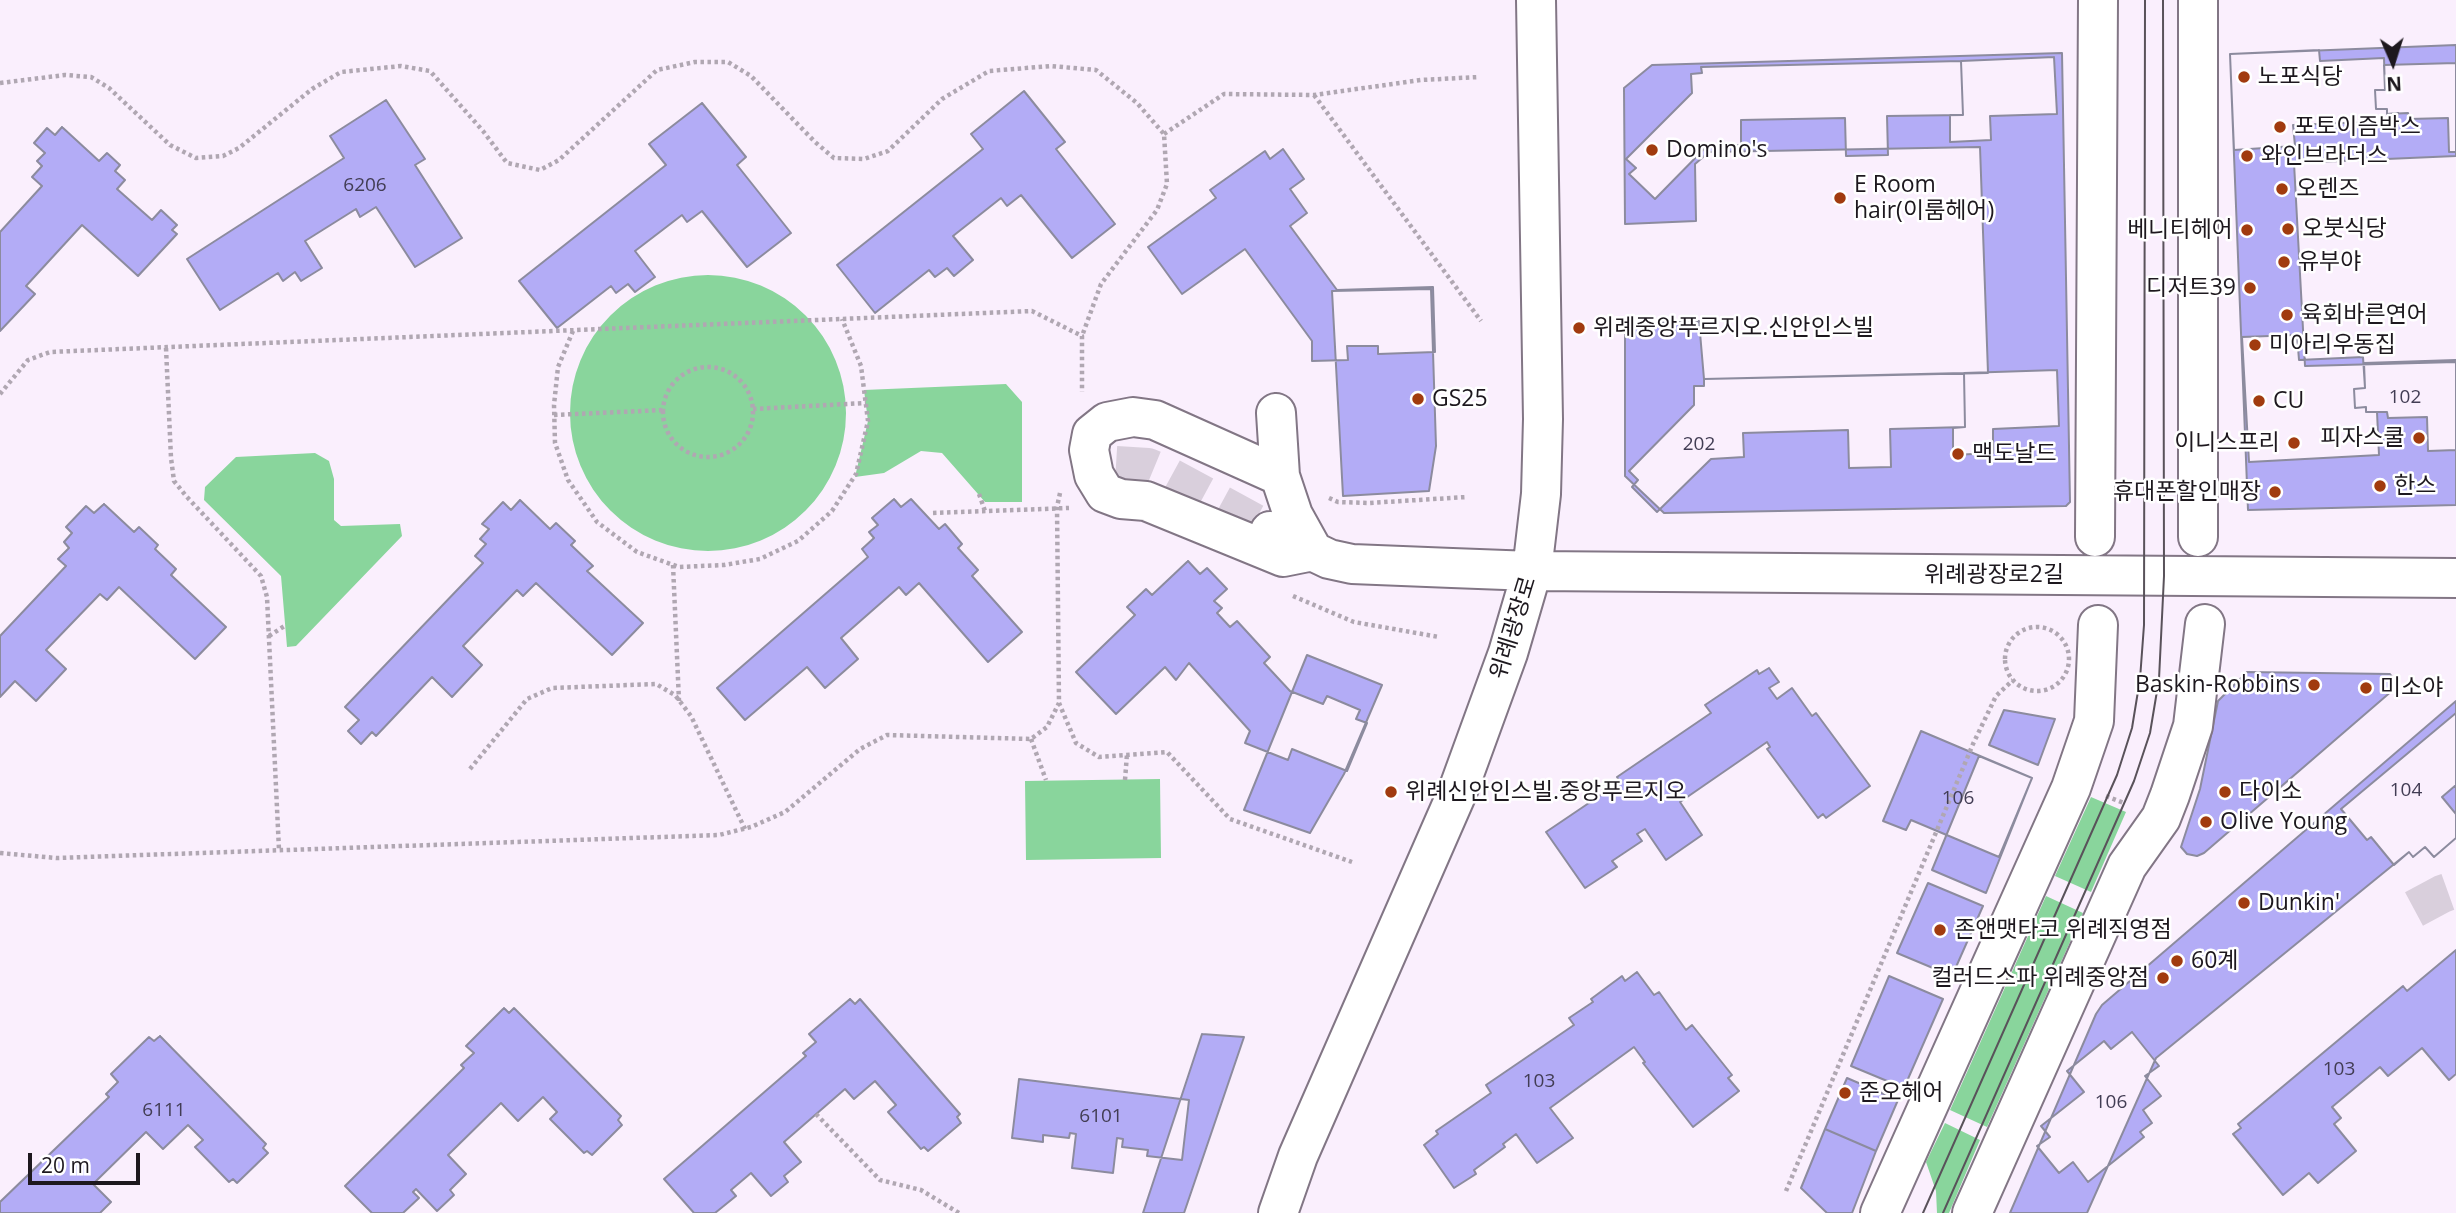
<!DOCTYPE html>
<html>
<head>
<meta charset="utf-8">
<style>
  body { margin:0 }
  #map { position:relative; width:2456px; height:1213px; overflow:hidden; background:#faeffd; font-family:"Open Sans",sans-serif }
  canvas { display:block }
  .north { position:absolute; left:2358px; top:28px; width:70px; height:70px; -webkit-text-stroke:5px #fff; paint-order:stroke; rotate:177deg; font-size:19px; font-weight:700; line-height:28px; text-align:center; color:#1d181e }
  .north::after { content:''; display:block; margin:auto; width:24px; height:32px; background:#1d181e; clip-path:polygon(50% 0,100% 100%,50% 72%,0 100%) }
  .scale { position:absolute; left:28px; top:1153px; width:112px; height:32px; box-sizing:border-box; border:4px solid #1d181e; border-top:0; padding-left:9px; font-size:21px; line-height:24px; white-space:nowrap; color:#1d181e; -webkit-text-stroke:5px #fff; paint-order:stroke }
</style>
</head>
<body>
<div id="map">
<canvas width="2456" height="1213"></canvas>
<div class="north">N</div>
<div class="scale">20 m</div>
</div>
<script>
const context = document.querySelector('canvas').getContext('2d');
context.lineJoin = 'round';
function fill(path, color) { context.fillStyle = color; context.fill(path, 'evenodd'); }
const shape = rows => new Path2D(rows.map(r => 'M' + r).join(''));
function trace(path, color, width, dash) { context.strokeStyle = color; context.lineWidth = width; context.lineCap = dash ? 'butt' : 'round'; context.setLineDash(dash || []); context.stroke(path); }
function label(font, color, halo, rows, align = 'center') {
  context.font = font + ' "Open Sans","Noto Sans KR",sans-serif'; context.lineWidth = 5; context.setLineDash([]); context.textBaseline = 'middle'; context.strokeStyle = halo; context.fillStyle = color; for (const [text, x, y, turn = 0] of rows) {
    context.save(); context.translate(x, y); context.rotate((+turn || 0) * Math.PI / 180); context.textAlign = isNaN(turn) ? turn : align; if (halo) context.strokeText(text, 0, 0); context.fillText(text, 0, 0); context.restore();
  }
}
fill(shape([
  '570 413a138 138 0 1 1 276 0a138 138 0 1 1-276 0Z',
  [1006,384,1022,402,1022,502,985,502,942,453,921,451,884,473,855,477,868,421,864,390],
  [315,453,329,461,334,479,334,520,341,526,400,524,402,536,296,646,287,647,281,576,204,500,205,487,236,457],
  [1160,779,1161,858,1026,860,1025,781],
  [2091,797,2126,812,2091,892,2055,876],
  [2046,896,2083,913,1987,1127,1950,1110],
  [1945,1123,1980,1140,1949,1213,1937,1213,1936,1191,1926,1162]
]), '#89d59c');
const building = shape([
  [2456,45,2456,156,2294,163,2305,366,2456,362,2456,505,2248,510,2230,54,2456,45],
  [2319,50,2320,61,2384,58,2385,90,2375,90,2376,109,2387,109,2387,114,2398,113,2396,121,2293,125,2295,146,2234,150,2230,54,2319,50],
  [2062,53,2070,502,2066,506,1664,513,1625,476,1625,324,1699,321,1704,379,1988,373,1980,147,1709,152,1695,164,1696,221,1625,224,1624,88,1652,65,2062,53],
  [2054,57,2057,114,1990,116,1991,140,1950,142,1950,115,1963,115,1961,61,2054,57],
  [1961,61,1963,115,1887,116,1888,155,1846,156,1845,118,1741,120,1741,145,1707,146,1655,199,1629,174,1636,168,1626,159,1692,93,1691,74,1702,73,1701,67,1961,61],
  [2456,63,2456,152,2449,152,2448,118,2409,119,2408,113,2387,114,2387,109,2376,109,2375,90,2385,90,2384,65,2456,63],
  [1024,91,1065,142,1056,149,1115,224,1072,258,1021,195,1007,206,1001,198,953,236,973,260,954,276,947,268,935,277,929,270,875,313,837,265,983,149,971,134,1024,91],
  [386,100,425,159,415,165,462,238,415,267,376,207,360,217,356,209,305,241,322,268,301,281,295,272,283,281,278,273,220,310,187,259,344,158,330,136,386,100],
  [702,103,746,157,737,165,791,233,747,267,702,211,687,222,682,215,635,251,655,277,635,292,628,284,616,293,611,286,557,328,519,281,666,165,649,144,702,103],
  [62,127,99,161,107,153,120,165,115,171,125,180,117,189,152,220,161,210,177,225,172,230,177,234,138,276,82,225,26,286,35,294,0,331,0,232,42,186,32,177,42,166,37,161,45,153,34,143,47,128,55,135,62,127],
  [1283,149,1304,179,1290,189,1307,213,1290,226,1337,290,1433,287,1435,352,1378,354,1378,346,1347,346,1348,360,1312,361,1312,341,1245,249,1182,294,1148,247,1216,198,1210,190,1265,151,1270,159,1283,149],
  [1431,289,1436,446,1429,491,1343,496,1332,291,1431,289],
  [2297,335,2299,360,2363,357,2365,388,2354,389,2355,408,2366,407,2366,412,2377,412,2379,455,2249,462,2242,337,2297,335],
  [2456,360,2456,450,2428,451,2427,417,2388,418,2387,412,2366,412,2366,407,2355,408,2354,389,2365,388,2364,363,2456,360],
  [2057,370,2059,426,1993,429,1993,453,1953,455,1953,428,1965,427,1964,373,2057,370],
  [1964,373,1965,427,1890,429,1891,467,1849,468,1848,430,1743,433,1744,457,1711,459,1657,512,1632,487,1638,480,1629,471,1694,405,1694,386,1704,386,1704,379,1964,373],
  [894,499,901,507,911,499,939,529,945,524,962,544,958,548,978,570,972,576,1022,632,988,662,919,583,906,595,899,587,841,638,858,659,825,688,807,667,745,720,717,688,868,557,862,549,874,538,869,532,878,525,872,518,894,499],
  [520,500,550,529,556,523,575,541,571,545,593,566,587,571,643,623,612,655,536,583,523,596,517,590,463,646,482,665,452,697,432,677,376,736,372,732,361,744,348,731,359,720,345,707,483,563,475,556,486,544,480,539,489,529,482,524,503,502,511,510,520,500],
  [104,504,134,532,139,527,158,545,155,549,176,569,171,575,226,627,195,659,119,587,107,600,100,594,46,650,66,669,36,701,15,681,0,697,0,636,66,566,58,559,69,548,64,542,72,533,66,527,86,506,94,513,104,504],
  [1188,561,1200,574,1207,568,1227,589,1214,601,1222,608,1217,613,1230,627,1237,621,1270,657,1264,663,1290,691,1323,704,1327,696,1360,710,1356,719,1367,723,1347,771,1292,749,1288,760,1245,743,1250,731,1189,663,1176,680,1165,667,1116,714,1076,672,1135,615,1127,607,1146,589,1152,595,1188,561],
  [1307,655,1382,685,1344,774,1310,833,1244,810,1307,655],
  [1769,668,1779,682,1769,688,1777,699,1792,688,1812,716,1816,713,1870,786,1826,818,1823,814,1818,818,1767,749,1770,747,1767,742,1680,802,1702,835,1666,860,1645,829,1637,834,1642,841,1612,861,1617,867,1585,888,1546,832,1620,782,1617,777,1711,713,1705,705,1757,670,1759,674,1769,668],
  [2247,672,2390,674,2396,682,2393,690,2204,853,2197,856,2187,854,2181,847,2200,789,2218,701,2247,672],
  [2456,701,2456,838,2434,857,2425,847,2413,857,2409,852,2156,1058,2087,1213,2010,1213,2096,1014,2102,1005,2456,701],
  [2004,710,2055,719,2038,765,1989,745,2004,710],
  [2456,713,2456,785,2442,797,2456,814,2456,838,2434,857,2425,847,2413,857,2409,852,2394,865,2371,837,2367,840,2341,809,2456,713],
  [1921,731,2032,778,1999,857,1911,820,1906,830,1883,821,1921,731],
  [1979,756,2032,778,1986,893,1932,870,1979,756],
  [1928,883,1983,906,1952,976,1897,953,1928,883],
  [2456,950,2456,1074,2449,1080,2422,1048,2388,1076,2380,1067,2332,1107,2341,1118,2334,1124,2356,1151,2318,1183,2309,1173,2283,1195,2233,1134,2241,1128,2238,1124,2403,986,2407,991,2456,950],
  [1637,972,1654,995,1659,992,1686,1030,1692,1025,1732,1075,1728,1078,1739,1091,1693,1127,1643,1063,1645,1062,1634,1047,1550,1108,1573,1138,1537,1163,1516,1134,1503,1144,1505,1147,1474,1170,1476,1174,1454,1188,1424,1145,1438,1134,1436,1131,1491,1093,1486,1085,1574,1025,1569,1018,1593,1002,1591,999,1622,976,1625,981,1637,972],
  [1889,976,1943,999,1904,1088,1851,1066,1889,976],
  [850,999,855,1004,860,999,960,1114,957,1117,961,1123,928,1151,924,1147,921,1149,888,1112,896,1105,875,1081,854,1099,845,1089,784,1142,801,1162,784,1176,788,1182,771,1196,751,1173,731,1190,736,1196,715,1213,694,1213,664,1179,806,1056,803,1053,816,1042,809,1034,850,999],
  [504,1008,509,1013,514,1008,621,1116,618,1120,622,1125,592,1155,587,1151,584,1153,550,1119,557,1112,543,1097,518,1121,501,1103,448,1155,466,1174,450,1190,454,1195,437,1211,416,1189,413,1192,419,1198,403,1213,372,1213,345,1186,464,1068,461,1065,474,1053,466,1046,504,1008],
  [2132,1032,2159,1066,2145,1076,2161,1096,2143,1110,2152,1123,2140,1132,2144,1137,2088,1182,2073,1162,2059,1173,2037,1146,2050,1137,2041,1126,2084,1092,2067,1071,2104,1041,2111,1049,2132,1032],
  [1202,1034,1244,1037,1184,1213,1143,1213,1202,1034],
  [160,1036,266,1144,263,1148,268,1153,237,1183,233,1179,229,1182,195,1147,203,1140,188,1125,163,1149,146,1132,93,1184,111,1202,100,1213,0,1213,0,1202,109,1097,106,1094,118,1082,111,1074,149,1037,154,1041,160,1036],
  [1847,1078,1898,1100,1876,1151,1825,1129,1847,1078],
  [1019,1079,1189,1100,1182,1160,1147,1156,1148,1150,1122,1147,1123,1139,1117,1138,1113,1173,1072,1168,1076,1134,1070,1133,1069,1138,1043,1135,1043,1142,1012,1138,1019,1079],
  [1825,1129,1876,1151,1852,1213,1827,1213,1801,1188,1825,1129]
]);
fill(building, '#b3acf6');
trace(building, '#8c8b9e', 2);
trace(shape([
  [1116,465,1148,467,1165,474,1270,531],
  [2414,909,2442,894,2456,889]
]), '#d9cfdc', 38, [38, 19]);
const minor = shape([
  [2198,0,2198,537],
  [1276,413,1280,476,1293,515,1313,551,1283,557,1146,501,1121,499,1105,493,1094,475,1089,450,1092,434,1107,422,1133,417,1155,420,1280,476],
  [1270,531,1329,559,1352,564,1452,568,1532,571,2456,578],
  [2095,537,2098,0],
  [1278,1213,1298,1156,1457,793,1508,653,1532,571,1541,494,1543,419,1536,0],
  [1880,1213,2071,788,2094,721,2098,625],
  [1972,1213,2127,866,2161,818,2170,795,2193,726,2205,624]
]);
trace(minor, '#827685', 42);
trace(shape([
  [0,83,65,75,91,77,109,88,170,145,196,158,223,156,239,148,312,89,341,72,401,66,430,71,483,131,507,163,540,170,559,160,657,70,695,62,728,62,751,76,815,142,834,158,864,159,888,151,942,99,989,71,1051,66,1096,70,1137,103,1164,134,1167,184,1157,210,1101,284,1082,336],
  [1314,95,1481,321],
  [1164,134,1224,94,1314,95,1421,80,1479,77],
  [573,331,558,367,554,405,555,443,568,480,597,522,637,552,679,567,724,565,760,559,798,541,832,511,856,474,868,421,861,366,842,319],
  [166,348,171,458,174,481,186,496,261,576,267,597,279,850],
  '663 412a45 45 0 1 1 90 0a45 45 0 1 1-90 0Z',
  [0,394,28,360,50,352,1032,311,1082,336,1082,392],
  [753,409,866,403],
  [554,415,663,410],
  [1060,493,1057,507,1059,703,1076,743,1099,757,1167,752,1230,819,1352,862],
  [979,494,985,511],
  [1329,498,1338,502,1369,503,1467,497],
  [933,513,1069,508],
  [673,565,679,701],
  [1293,596,1354,622,1439,637],
  '2005 659a32 32 0 1 1 64 0a32 32 0 1 1-64 0Z',
  [269,636,286,625],
  [1031,739,1046,780],
  [470,769,527,699,552,688,656,684,675,695,691,716,745,829],
  [1125,780,1127,754],
  [2106,796,2124,803],
  [0,853,56,858,719,835,751,827,785,812,860,749,887,735,1031,739,1047,727,1059,703],
  [816,1114,880,1180,921,1190,959,1213],
  [1786,1191,1973,744,1996,696,2013,680]
]), '#b0a7b2', 4.5, [3.5, 3.5]);
trace(minor, '#fff', 38);
trace(shape([
  [1923,1213,2117,775,2132,728,2140,679,2144,625,2145,0],
  [1943,1213,2134,781,2150,733,2159,679,2164,576,2163,0]
]), '#59525a', 2);
for (const [x, y, r, color] of [
  [2244,77,7,"#a13b0f"],
  [2280,127,7,"#a13b0f"],
  [1652,150,7,"#a13b0f"],
  [2247,156,7,"#a13b0f"],
  [2282,189,7,"#a13b0f"],
  [1840,198,7,"#a13b0f"],
  [2288,229,7,"#a13b0f"],
  [2247,230,7,"#a13b0f"],
  [2284,262,7,"#a13b0f"],
  [2250,288,7,"#a13b0f"],
  [2287,315,7,"#a13b0f"],
  [1579,328,7,"#a13b0f"],
  [2255,345,7,"#a13b0f"],
  [1418,399,7,"#a13b0f"],
  [2259,401,7,"#a13b0f"],
  [2419,438,7,"#a13b0f"],
  [2294,443,7,"#a13b0f"],
  [1958,454,7,"#a13b0f"],
  [2380,486,7,"#a13b0f"],
  [2275,492,7,"#a13b0f"],
  [2314,685,7,"#a13b0f"],
  [2366,688,7,"#a13b0f"],
  [1391,792,7,"#a13b0f"],
  [2225,792,7,"#a13b0f"],
  [2206,822,7,"#a13b0f"],
  [2244,903,7,"#a13b0f"],
  [1940,930,7,"#a13b0f"],
  [2177,961,7,"#a13b0f"],
  [2163,978,7,"#a13b0f"],
  [1845,1093,7,"#a13b0f"]
]) { const dot = new Path2D(); dot.arc(x, y, r, 0, 2 * Math.PI); context.fillStyle = color; context.fill(dot); trace(dot, '#fff', 2.5); }
label('19px', '#423d54', null, [
  ["6206",365,186],
  ["102",2405,398],
  ["202",1699,445],
  ["104",2406,791],
  ["106",1958,799],
  ["103",2339,1070],
  ["103",1539,1082],
  ["106",2111,1103],
  ["6111",164,1111],
  ["6101",1101,1117]
]);
label('23px', '#1d181e', '#fff', [
  ["노포식당",2258,77],
  ["포토이즘박스",2294,127],
  ["Domino's",1666,150],
  ["와인브라더스",2261,156],
  ["E Room",1854,185],
  ["hair(이룸헤어)",1854,211],
  ["오렌즈",2296,189],
  ["오붓식당",2302,229],
  ["베니티헤어",2233,230,"right"],
  ["유부야",2298,262],
  ["디저트39",2236,288,"right"],
  ["육회바른연어",2301,315],
  ["위례중앙푸르지오.신안인스빌",1593,328],
  ["미아리우동집",2269,345],
  ["GS25",1432,399],
  ["CU",2273,401],
  ["피자스쿨",2405,438,"right"],
  ["이니스프리",2280,443,"right"],
  ["맥도날드",1972,454],
  ["한스",2394,486],
  ["휴대폰할인매장",2261,492,"right"],
  ["Baskin-Robbins",2300,685,"right"],
  ["미소야",2380,688],
  ["위례신안인스빌.중앙푸르지오",1405,792],
  ["다이소",2239,792],
  ["Olive Young",2220,822],
  ["Dunkin'",2258,903],
  ["존앤맷타코 위례직영점",1954,930],
  ["60계",2191,961],
  ["컬러드스파 위례중앙점",2149,978,"right"],
  ["준오헤어",1859,1093]
], 'left');
label('23px', '#1d181e', '#fff', [
  ["위례광장로2길",1994,575],
  ["위례광장로",1514,628,-73]
]);
</script>
</body>
</html>
